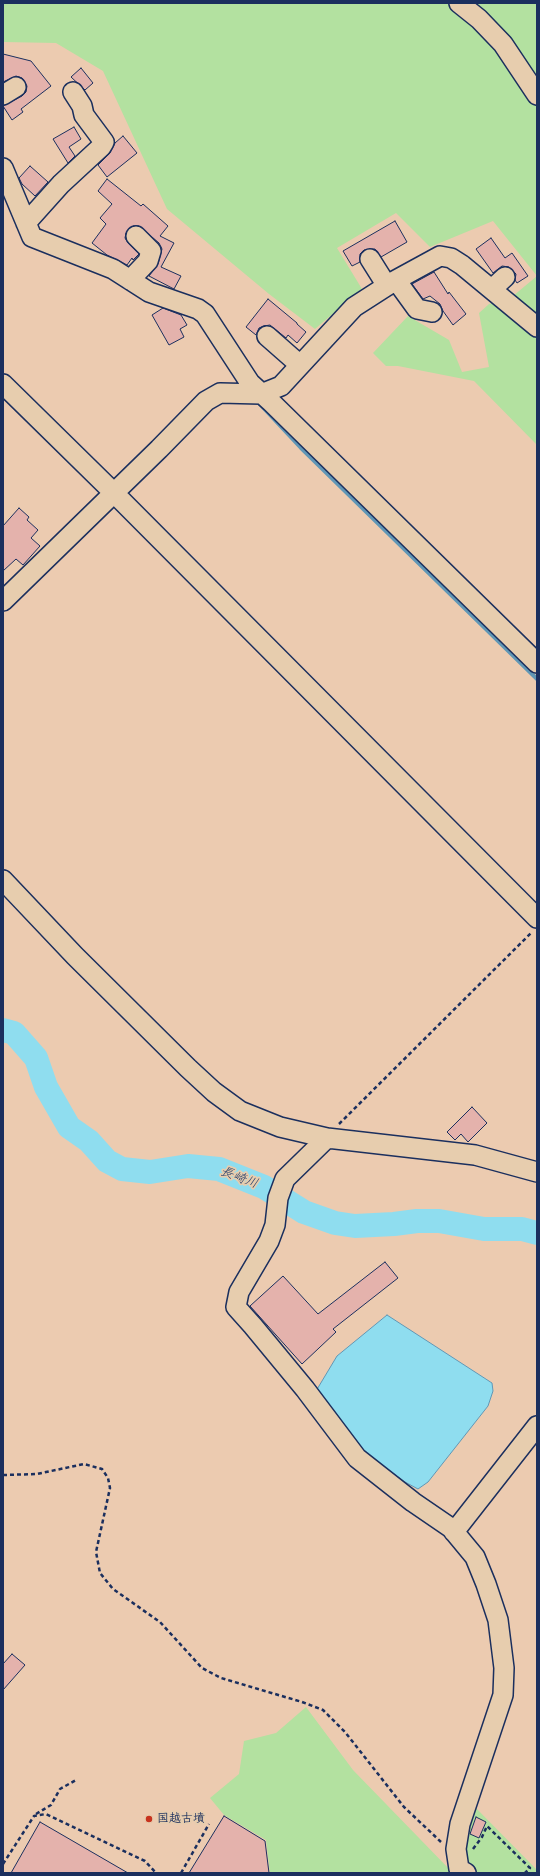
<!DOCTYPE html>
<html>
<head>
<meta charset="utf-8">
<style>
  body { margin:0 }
  #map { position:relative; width:540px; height:1876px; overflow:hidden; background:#eccbb0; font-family:Sriracha,sans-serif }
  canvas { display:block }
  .frame { position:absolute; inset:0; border:4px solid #1b2f5e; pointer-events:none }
</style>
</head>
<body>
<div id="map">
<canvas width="540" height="1876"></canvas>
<div class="frame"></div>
</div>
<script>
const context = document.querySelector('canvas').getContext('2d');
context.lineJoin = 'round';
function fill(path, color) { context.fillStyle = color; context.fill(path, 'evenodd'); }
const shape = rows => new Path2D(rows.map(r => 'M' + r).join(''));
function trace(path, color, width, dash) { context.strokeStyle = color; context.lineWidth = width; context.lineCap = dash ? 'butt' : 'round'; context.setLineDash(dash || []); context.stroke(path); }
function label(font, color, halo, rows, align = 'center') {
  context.font = font + ' Sriracha,"Klee One",sans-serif'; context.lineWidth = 3.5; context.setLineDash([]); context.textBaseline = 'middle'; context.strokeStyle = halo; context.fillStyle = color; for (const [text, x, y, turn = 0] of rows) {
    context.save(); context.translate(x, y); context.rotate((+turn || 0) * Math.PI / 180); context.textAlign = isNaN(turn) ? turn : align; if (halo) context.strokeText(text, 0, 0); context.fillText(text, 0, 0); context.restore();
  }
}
fill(shape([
  [3,3,537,3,537,445,474,381,398,366,386,366,373,353,408,316,449,340,462,372,489,367,479,313,489,304,513,296,537,276,493,221,430,247,396,213,337,248,362,289,315,329,269,294,167,209,103,71,56,43,3,42],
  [306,1707,353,1770,453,1873,270,1873,266,1840,224,1815,210,1798,239,1774,244,1741,276,1733],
  [473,1805,537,1870,537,1873,477,1873,469,1867,465,1862,462,1836]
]), '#b3e1a0');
const water = shape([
  [387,1315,492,1383,493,1391,488,1406,428,1482,418,1489,405,1482,354,1445,316,1391,337,1356,387,1315]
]);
fill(water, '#8fddef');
trace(water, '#6197b5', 1);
trace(shape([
  [256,400,301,448,537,679]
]), '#6197b5', 4);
trace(shape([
  [3,1030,14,1033,36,1058,46,1087,69,1127,89,1141,107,1161,122,1169,150,1172,188,1166,219,1169,264,1187,304,1212,335,1223,355,1226,394,1224,417,1221,439,1221,484,1229,522,1229,537,1233]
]), '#8fddef', 24);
const building = shape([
  [3,54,31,61,51,86,21,109,23,112,12,120,3,106,22,96,26,92,27,86,22,78,16,76,3,82,3,54],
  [81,68,93,83,85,90,71,77,81,68],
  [74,127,81,139,69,147,75,156,68,163,53,139,74,127],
  [123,136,137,153,107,177,98,165,110,153,115,143,123,136],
  [30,166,48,182,35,196,22,184,19,178,30,166],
  [107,179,141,206,143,204,168,226,160,236,174,243,161,267,181,276,174,289,149,276,158,264,162,249,159,243,139,226,133,226,126,233,125,238,128,243,139,254,133,260,132,258,127,265,107,255,92,243,106,224,100,218,112,204,98,191,107,179],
  [395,221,407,242,381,257,375,249,364,250,360,254,360,262,352,266,343,251,395,221],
  [491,238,505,258,512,253,528,276,517,283,515,280,516,274,509,267,502,266,493,273,476,249,491,238],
  [434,272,448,294,449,292,466,314,453,325,443,311,440,304,430,296,423,299,412,284,434,272],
  [268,299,297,323,297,324,306,332,297,343,288,335,286,338,270,325,264,326,259,328,256,335,246,327,268,299],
  [163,308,181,315,187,325,180,329,184,337,169,345,152,315,163,308],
  [19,508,29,517,27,520,38,530,31,538,40,546,23,565,16,559,3,571,3,526,19,508],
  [472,1107,487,1123,468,1142,461,1134,455,1140,447,1132,472,1107],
  [385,1262,398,1278,333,1329,336,1332,302,1364,250,1306,283,1276,318,1314,385,1262],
  [12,1654,25,1665,3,1690,3,1664,12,1654],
  [224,1816,265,1841,269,1873,189,1873,224,1816],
  [476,1817,486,1822,479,1838,470,1834,476,1817],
  [40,1822,128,1873,11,1873,40,1822]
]);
fill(building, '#e4b2ac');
trace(building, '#1b2f5e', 1);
const minor = shape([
  [459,3,479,19,503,44,537,95],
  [3,95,16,87],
  [3,168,32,237,113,269,149,292,198,309,205,314,250,383,271,402,537,663],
  [26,223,61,184,101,147,104,142,84,115,82,106,73,92],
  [370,259,387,286],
  [130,280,148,261,151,251,136,236],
  [396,280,417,309,432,312],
  [492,289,505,277],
  [267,336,300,365],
  [3,384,113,492,537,918],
  [3,601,159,449,206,401,220,393,261,394,281,386,354,307,396,280,440,256,451,258,462,265,537,327],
  [3,880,75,956,188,1068,214,1092,240,1111,280,1127,327,1138,475,1155,537,1172],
  [327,1138,285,1179,278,1198,275,1225,269,1241,239,1292,236,1307,253,1326,305,1389,357,1458,413,1502,451,1528,475,1557,486,1584,498,1620,504,1668,503,1695,460,1824,456,1849,459,1869,466,1873],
  [454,1532,537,1426]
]);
trace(minor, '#1b2f5e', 22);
trace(shape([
  [339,1124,532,932],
  [3,1475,37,1474,84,1464,102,1469,108,1478,110,1488,96,1552,100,1573,113,1589,160,1622,202,1668,221,1678,302,1702,323,1710,345,1732,404,1807,441,1842],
  [36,1814,51,1805,60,1789,76,1780],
  [473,1849,482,1837,487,1826,530,1868,525,1873],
  [3,1864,34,1816,46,1814,145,1861,156,1873],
  [181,1873,209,1824]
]), '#1b2f5e', 2.5, [4, 3]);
trace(minor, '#e7cdae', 19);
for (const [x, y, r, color] of [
  [149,1819,4,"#c8321e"]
]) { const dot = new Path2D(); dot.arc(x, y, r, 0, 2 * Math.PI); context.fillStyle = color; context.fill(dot); trace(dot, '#e7cdae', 1.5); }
label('bold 12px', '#1b2f5e', '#e7cdae', [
  ["国越古墳",157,1819]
], 'left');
label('italic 13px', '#27406c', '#e7cdae', [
  ["長崎川",239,1178,21]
]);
</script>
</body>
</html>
